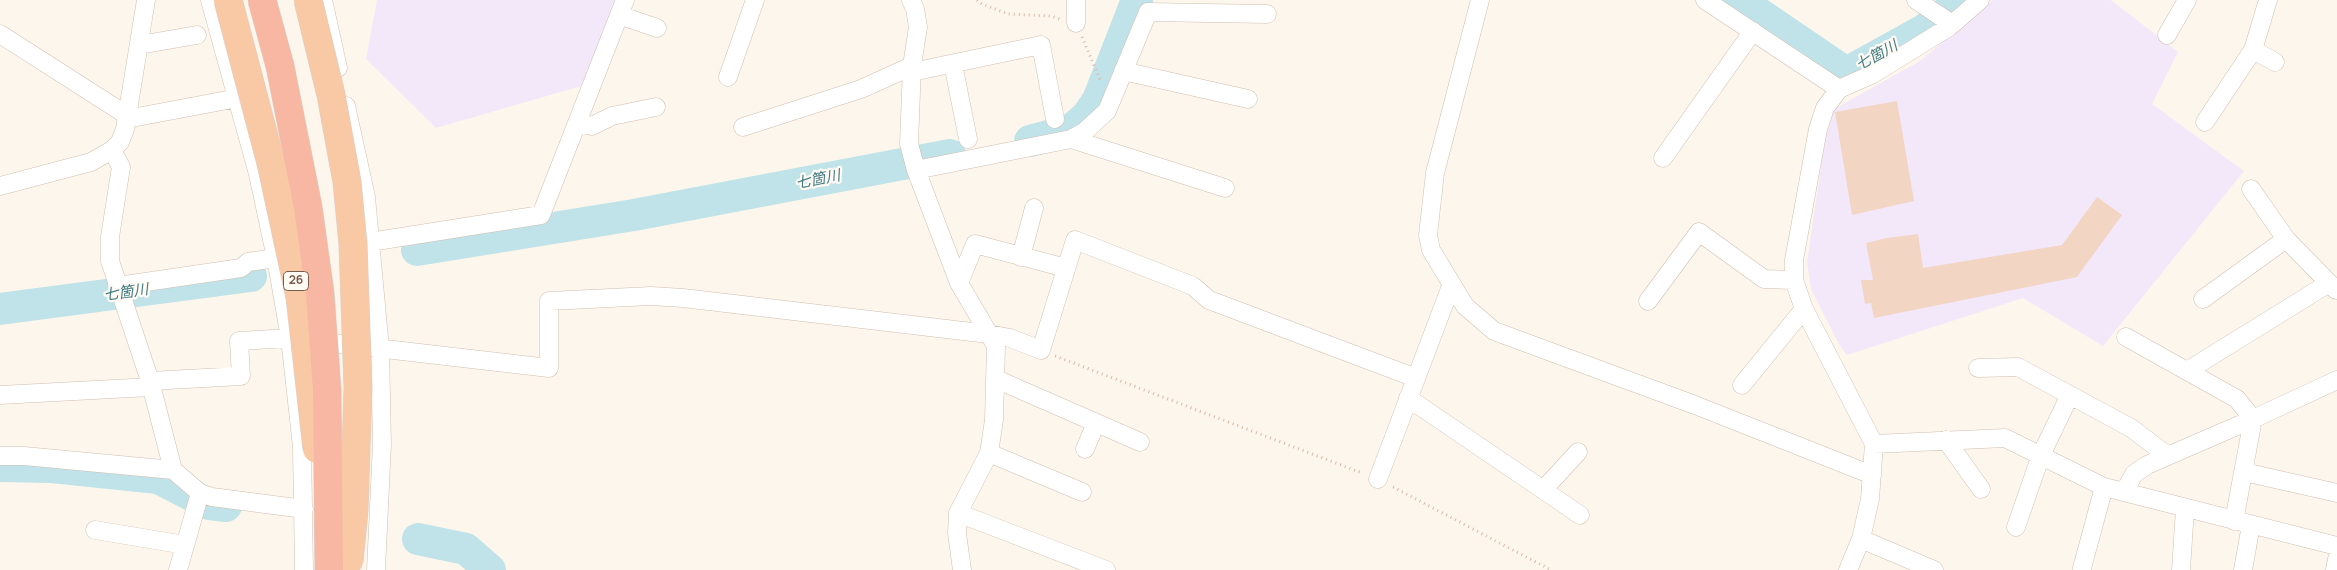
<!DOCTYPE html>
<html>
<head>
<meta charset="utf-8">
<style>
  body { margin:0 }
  canvas { display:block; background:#fdf6ec }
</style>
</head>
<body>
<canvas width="2337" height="570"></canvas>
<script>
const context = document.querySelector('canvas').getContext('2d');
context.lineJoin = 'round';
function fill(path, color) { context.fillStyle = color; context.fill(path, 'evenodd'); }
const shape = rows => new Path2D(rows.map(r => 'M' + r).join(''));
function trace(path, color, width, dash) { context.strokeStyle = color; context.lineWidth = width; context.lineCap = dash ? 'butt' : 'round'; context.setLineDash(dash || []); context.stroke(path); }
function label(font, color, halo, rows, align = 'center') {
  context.font = font + ' Manrope,"Noto Sans JP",sans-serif'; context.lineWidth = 4.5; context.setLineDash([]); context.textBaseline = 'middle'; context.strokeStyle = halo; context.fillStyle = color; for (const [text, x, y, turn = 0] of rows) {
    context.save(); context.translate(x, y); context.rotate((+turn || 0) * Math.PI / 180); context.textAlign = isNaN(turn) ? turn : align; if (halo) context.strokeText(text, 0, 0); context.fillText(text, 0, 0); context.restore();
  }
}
fill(shape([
  [377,0,618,0,585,85,436,128,366,59],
  [1993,0,2111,0,2178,52,2152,104,2244,171,2103,346,2023,298,1847,355,1840,346,1811,289,1807,262,1829,112,1920,61]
]), '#f3e8fa');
trace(shape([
  [1739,0,1842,70,1850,71,1924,30,1962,0],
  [1030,141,1071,130,1087,116,1098,100,1137,0],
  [417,250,634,215,950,155],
  [0,309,251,276],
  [0,466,52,467,158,478,209,504,226,506],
  [418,539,466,549,490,570]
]), '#bfe3e8', 32);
fill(shape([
  [1897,101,1914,201,1852,215,1835,112],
  [2097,197,2122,215,2077,277,1874,318,1871,303,1865,304,1861,280,1873,280,1866,243,1887,238,1918,234,1923,268,2062,245]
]), '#f3d5c3');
const minor = shape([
  [210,0,258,174,276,258,290,338,302,447,304,570],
  [323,0,338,68],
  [911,0,915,9,918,27,912,66,909,144,916,170,959,283,996,346,994,420,989,453,958,513,957,533,962,570],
  [1480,0,1435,173,1428,235,1431,250,1465,306,1494,331,1695,405,1872,475],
  [1705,0,1839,89],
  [1916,0,1952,24],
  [619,15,657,28],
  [1076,23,1076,0],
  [0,34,128,116,137,117,238,98],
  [2167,35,2187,0],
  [139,45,197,35],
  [2253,50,2275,62],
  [953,64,968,139],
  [1123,71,1248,99],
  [912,72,1041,45,1055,119],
  [728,77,755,0],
  [346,106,366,197,380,349,382,444,376,570],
  [2205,122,2253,50,2268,0],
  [577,123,592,126,612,116,656,107],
  [743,127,861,89,912,66],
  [1071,139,1225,188],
  [112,150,121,167,110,237,110,261,150,381,173,470,200,493,178,570],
  [1663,158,1753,31],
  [916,170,1071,139,1084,132,1107,111,1148,12,1267,14],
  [0,186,91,162,112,150,120,142,125,129,146,0],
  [2251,189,2286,239,2336,290],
  [370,242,541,215,625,0],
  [1021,257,1034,208],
  [959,283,975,244,1066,268],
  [117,284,125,285,241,268,248,262,276,258],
  [2203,299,2286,239],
  [1648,301,1699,232,1764,279,1794,280],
  [2126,337,2237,399,2253,419,2234,521],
  [1978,368,2018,367,2131,428,2168,456],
  [2187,371,2329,283],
  [996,379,1140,442],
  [150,381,241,376,239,341,290,338,549,368,549,301,651,296,683,298,989,334,1010,338,1041,350,1075,240,1193,286,1209,300,1416,378],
  [1742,385,1804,309],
  [0,395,151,387],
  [1408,398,1580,515],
  [1946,440,1981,489],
  [1874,444,2005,438,2104,487,2337,546],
  [1085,449,1096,423],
  [989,453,1082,492],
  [0,456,24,456,173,470],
  [2244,472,2337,493],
  [1378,479,1451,286],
  [1543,490,1578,452],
  [2124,492,2134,474,2147,465,2253,419,2337,380],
  [200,493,212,497,304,509],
  [958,513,1106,570],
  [2016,527,2041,455,2070,395],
  [95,530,185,545],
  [1861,539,1934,570],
  [2082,568,2104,487],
  [1848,570,1861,539,1870,499,1874,444,1804,309,1794,280,1794,260,1818,129,1825,108,1839,89,1873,74,1949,27,1980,0],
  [2181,570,2185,509],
  [2243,570,2251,525],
  [2335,570,2337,559]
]);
trace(minor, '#d1beb0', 19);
trace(shape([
  [977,0,982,4,1008,14,1051,16,1060,19],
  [1082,37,1101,82],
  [1055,356,1362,473],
  [1393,487,1551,570]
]), '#d9b8a5', 3, [1, 4]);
trace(minor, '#fff', 18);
const trunkBridge = shape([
  [228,0,271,163,300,297,317,449],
  [308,0,331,95,347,182,353,244,358,388,354,511,349,561]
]);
const motorwayBridge = shape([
  [262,0,280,66,308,207,320,293,327,390,329,570]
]);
trace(trunkBridge, '#dad1cd', 29, []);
trace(motorwayBridge, '#dad1cd', 29, []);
trace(trunkBridge, '#f9c8a4', 28);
trace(motorwayBridge, '#f7b7a3', 28);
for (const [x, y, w] of [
  [296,281,25]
]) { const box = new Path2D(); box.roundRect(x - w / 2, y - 9.5, w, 19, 4); context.fillStyle = '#fffaf3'; context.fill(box); trace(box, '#7a5c4d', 1); }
label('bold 12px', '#7a5c4d', null, [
  ["26",296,281]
]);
label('italic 15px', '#437c86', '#fffaf3', [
  ["七箇川",1877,56,-29],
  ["七箇川",818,180,-11],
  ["七箇川",126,293,-8]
]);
</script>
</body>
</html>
